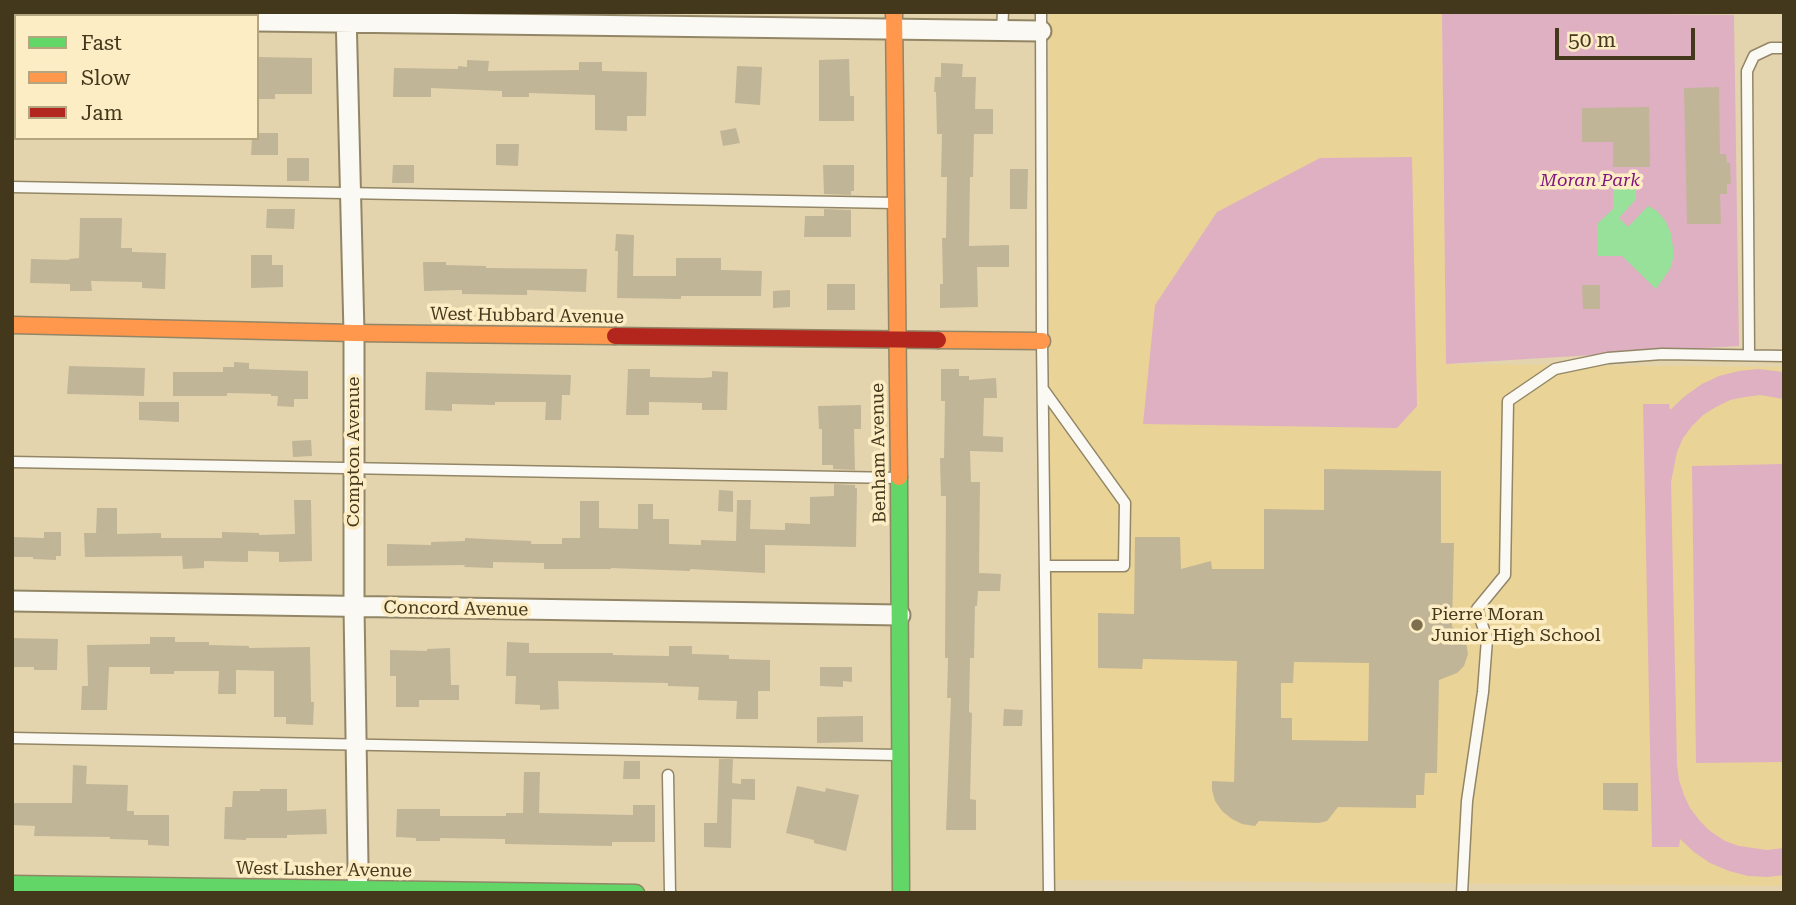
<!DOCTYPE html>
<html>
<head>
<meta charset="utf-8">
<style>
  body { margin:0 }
  #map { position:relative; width:1796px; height:905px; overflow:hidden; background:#e3d4ae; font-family:"Roboto Serif",serif }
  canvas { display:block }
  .frame { position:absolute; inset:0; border:14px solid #43381b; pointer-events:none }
  .legend { position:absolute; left:14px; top:14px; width:245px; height:126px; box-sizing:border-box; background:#fdedc4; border:2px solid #b3a580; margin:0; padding:9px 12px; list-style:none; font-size:21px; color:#43381b }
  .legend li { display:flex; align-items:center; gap:14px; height:35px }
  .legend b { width:35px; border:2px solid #b3a580 }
  .scale { position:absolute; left:1555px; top:28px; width:140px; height:32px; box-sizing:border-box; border:4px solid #43381b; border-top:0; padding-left:9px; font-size:21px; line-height:24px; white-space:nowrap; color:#43381b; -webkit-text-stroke:5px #fdedc4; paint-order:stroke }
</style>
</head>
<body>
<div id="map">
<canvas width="1796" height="905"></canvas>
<div class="frame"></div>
<ul class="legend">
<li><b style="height:9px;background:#63d668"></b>Fast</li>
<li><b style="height:9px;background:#ff974d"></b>Slow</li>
<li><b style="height:9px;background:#b3261e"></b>Jam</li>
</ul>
<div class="scale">50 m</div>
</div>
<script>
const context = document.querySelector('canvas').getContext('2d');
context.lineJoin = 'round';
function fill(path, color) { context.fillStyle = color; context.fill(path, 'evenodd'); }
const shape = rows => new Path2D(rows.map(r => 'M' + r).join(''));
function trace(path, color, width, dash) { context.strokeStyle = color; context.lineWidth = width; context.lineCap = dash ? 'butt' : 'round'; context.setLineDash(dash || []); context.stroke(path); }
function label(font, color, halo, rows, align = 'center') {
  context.font = font + ' "Roboto Serif",serif'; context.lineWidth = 7; context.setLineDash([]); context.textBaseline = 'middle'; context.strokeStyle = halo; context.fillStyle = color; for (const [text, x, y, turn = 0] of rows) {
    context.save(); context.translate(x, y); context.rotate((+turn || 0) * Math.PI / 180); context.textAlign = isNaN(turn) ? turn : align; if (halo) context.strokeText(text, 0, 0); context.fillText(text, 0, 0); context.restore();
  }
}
fill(shape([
  [1050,12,1442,12,1446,364,1784,367,1784,886,1054,880,1049,370]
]), '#ead396');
fill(shape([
  [1442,12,1734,15,1739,346,1446,364],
  [1412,157,1417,406,1397,428,1143,424,1155,305,1217,212,1320,158],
  [1758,369,1784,372,1784,399,1760,395,1745,397,1730,400,1716,407,1703,415,1692,426,1683,438,1677,452,1671,482,1677,765,1679,780,1684,795,1690,808,1700,821,1710,831,1725,841,1739,846,1767,850,1784,848,1784,875,1768,877,1748,876,1729,871,1710,863,1694,852,1680,839,1679,847,1652,847,1643,404,1669,404,1670,410,1685,396,1702,384,1719,376,1739,371],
  [1784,464,1784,762,1696,763,1692,466]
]), '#deb0c2');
fill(shape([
  [1613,180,1636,180,1636,199,1619,218,1628,227,1648,206,1657,211,1666,222,1671,234,1673,248,1673,259,1670,269,1656,289,1622,256,1598,256,1597,224,1613,209]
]), '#98e19a');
fill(shape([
  [257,57,312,58,312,94,275,94,275,99,257,99],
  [849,59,850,96,854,96,854,121,819,121,819,60],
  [467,60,489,61,488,71,579,70,579,62,602,62,602,71,647,72,646,116,627,116,627,131,595,130,595,95,529,93,529,97,502,97,502,91,431,88,431,97,393,97,394,68,458,69,458,66,467,67],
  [941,63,963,64,962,77,976,77,975,109,993,109,993,134,974,134,973,177,970,177,969,246,1009,245,1009,267,977,267,978,307,940,308,940,284,943,284,942,238,946,238,947,177,941,177,942,134,937,134,936,92,934,92,935,77,941,77],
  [737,66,762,67,760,105,735,103],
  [1719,87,1720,154,1726,154,1727,163,1730,163,1731,184,1727,184,1727,194,1720,194,1721,224,1687,224,1684,88],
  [1649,107,1650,167,1613,167,1613,142,1582,142,1582,108],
  [736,128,740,143,723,146,720,131],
  [257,133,278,133,278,155,251,155,252,138,257,138],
  [496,144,519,144,518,166,496,165],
  [287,158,309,158,309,181,287,181],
  [393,165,414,165,414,183,392,183],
  [823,165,854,165,854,191,851,191,851,195,824,194],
  [1010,169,1028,169,1027,209,1010,209],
  [267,209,295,209,294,229,266,228],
  [824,209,851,210,851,237,804,237,805,216,824,216],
  [80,218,122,218,121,248,132,248,132,252,166,253,165,289,142,288,142,282,91,281,92,291,70,291,70,284,30,283,31,259,69,260,69,259,79,258],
  [616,234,634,235,633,276,676,276,676,258,721,258,721,270,762,271,761,296,681,296,681,299,617,298,618,251,615,251],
  [251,255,272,255,272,265,283,265,283,287,251,288],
  [423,262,446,262,446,265,486,266,486,268,587,269,586,292,527,290,527,295,462,294,462,290,424,291],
  [827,284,855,284,855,310,827,310],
  [1582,285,1600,285,1600,309,1583,309],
  [790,290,790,307,773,308,773,291],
  [234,362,249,363,249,369,308,371,308,399,294,399,294,407,277,406,278,396,271,396,271,394,227,393,227,396,173,396,173,372,223,372,223,367,234,367],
  [69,366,145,368,144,396,67,394],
  [628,369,650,369,650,377,703,378,712,377,712,371,728,372,727,410,702,410,702,403,649,402,649,415,626,415],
  [941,369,959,369,959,376,969,376,969,380,996,378,997,398,984,398,983,436,1003,437,1003,452,970,451,971,482,980,482,979,573,1001,574,1000,591,978,591,977,606,975,606,974,658,970,658,969,712,972,713,970,799,976,800,976,830,946,830,951,698,947,698,948,658,945,658,946,496,941,496,940,458,944,458,945,401,941,401],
  [426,372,571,375,570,395,562,395,561,420,545,420,546,402,495,402,495,405,452,404,452,411,425,410],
  [139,402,179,402,179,422,139,420],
  [861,405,861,429,854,429,855,470,833,469,833,465,822,465,822,429,819,429,818,406],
  [311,440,312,456,293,457,292,441],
  [1324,469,1441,471,1441,543,1454,543,1452,627,1461,632,1466,642,1468,654,1464,666,1457,673,1439,680,1437,773,1425,773,1424,795,1416,795,1416,808,1338,807,1327,821,1319,823,1259,821,1255,826,1242,824,1232,819,1222,811,1215,801,1212,790,1212,781,1234,782,1237,661,1143,659,1142,669,1098,668,1098,613,1134,614,1135,537,1180,537,1181,569,1211,561,1212,569,1264,569,1264,509,1324,510],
  [1294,662,1369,663,1368,741,1292,740,1292,718,1281,718,1281,683,1293,683],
  [834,484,855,485,855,488,857,488,856,547,765,545,765,573,690,569,690,571,611,568,611,569,544,569,544,563,493,562,493,568,464,567,465,565,387,566,387,544,431,545,431,542,465,541,465,538,531,541,531,544,562,544,562,538,580,538,580,501,599,501,599,528,638,529,638,504,653,504,653,519,669,519,669,544,701,545,701,540,736,541,737,500,751,500,750,529,785,530,785,523,810,524,810,497,834,496],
  [719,490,733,491,733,512,718,511],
  [294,500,311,500,312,561,279,562,279,552,248,551,248,562,204,561,204,568,183,569,182,556,85,557,84,533,96,533,97,508,117,508,117,534,161,533,161,538,222,538,222,532,259,533,259,535,295,534],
  [44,532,61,532,61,556,56,556,56,560,33,559,33,557,12,557,12,537,44,538],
  [150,637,175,637,175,642,209,642,209,645,249,646,249,648,310,647,311,702,314,702,313,725,286,724,286,717,274,717,274,671,236,670,236,694,218,694,219,671,174,671,174,674,150,674,150,667,109,667,107,710,81,710,82,686,88,686,87,645,150,644],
  [12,638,58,639,57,670,34,670,34,667,12,667],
  [507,642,529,643,529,653,613,653,613,655,669,656,669,646,692,646,692,654,729,655,729,659,770,660,770,691,758,691,758,719,736,719,737,701,698,700,699,687,668,686,668,683,558,681,559,709,540,710,540,705,515,704,516,676,506,676],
  [450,648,451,685,459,685,459,700,419,700,419,707,396,707,396,676,390,676,390,650,427,651,427,649],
  [820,667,852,667,852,682,843,681,843,687,820,686],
  [1004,709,1023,710,1022,726,1003,726],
  [863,716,863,742,817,743,817,717],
  [719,759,733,759,732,783,741,784,741,779,755,779,755,800,732,799,731,848,704,847,704,823,717,823],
  [624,761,640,761,640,779,623,779],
  [73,765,87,766,86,784,128,785,127,811,134,811,134,815,169,815,169,846,148,845,148,840,110,839,110,837,34,836,35,826,12,825,12,803,72,803],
  [524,772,540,772,539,813,633,815,633,805,655,805,655,842,612,842,612,846,505,844,505,839,440,838,440,841,416,841,416,838,396,837,397,809,440,809,440,816,506,816,506,813,523,813],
  [1603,783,1638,783,1638,811,1603,810],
  [797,786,825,792,826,788,859,795,846,851,814,843,814,840,786,833],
  [260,789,287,789,287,811,326,809,327,834,287,835,287,838,246,838,246,840,224,839,225,807,232,807,233,791,260,791]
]), '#c1b597');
const lane = shape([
  [1041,12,1042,341,1049,893],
  [1002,31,1003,12],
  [12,187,895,203],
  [1749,354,1747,71,1754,56,1771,48,1784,48],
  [1043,389,1125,503,1124,566,1045,566],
  [12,462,897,478],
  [12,738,897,755],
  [668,775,670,893],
  [1462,893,1467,801,1483,692,1487,639,1477,609,1505,575,1508,401,1555,369,1608,358,1662,354,1784,356]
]);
const street = shape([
  [346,12,354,333,354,607,358,865,357,893],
  [12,16,16,16],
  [257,21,1041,31],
  [12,601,900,615]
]);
const fast = shape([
  [899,477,901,893],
  [12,884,636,893]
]);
const slow = shape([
  [894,12,899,477],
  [12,325,354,333,615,336],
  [938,340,1042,341]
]);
const jam = shape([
  [615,336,938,340]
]);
trace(lane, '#928666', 13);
trace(street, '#928666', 23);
trace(fast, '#928666', 19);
trace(slow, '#928666', 19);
trace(jam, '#928666', 19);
trace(lane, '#fbf9f3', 10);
trace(street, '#fbf9f3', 19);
trace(fast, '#63d668', 16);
trace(slow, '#ff974d', 16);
trace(jam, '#b3261e', 16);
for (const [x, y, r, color] of [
  [1417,625,7,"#7b6f4e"]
]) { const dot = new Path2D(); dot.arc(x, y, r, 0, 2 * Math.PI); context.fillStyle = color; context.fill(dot); trace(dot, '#fdedc4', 2.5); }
label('italic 18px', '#841380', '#fdedc4', [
  ["Moran Park",1590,181]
]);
label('18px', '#43381b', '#fdedc4', [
  ["West Hubbard Avenue",527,316,1],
  ["Compton Avenue",354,452,-90],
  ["Benham Avenue",879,453,-91],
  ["Concord Avenue",456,609,1],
  ["West Lusher Avenue",324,870,1]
]);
label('18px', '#43381b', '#fdedc4', [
  ["Pierre Moran",1431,615],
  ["Junior High School",1431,636]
], 'left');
</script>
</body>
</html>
